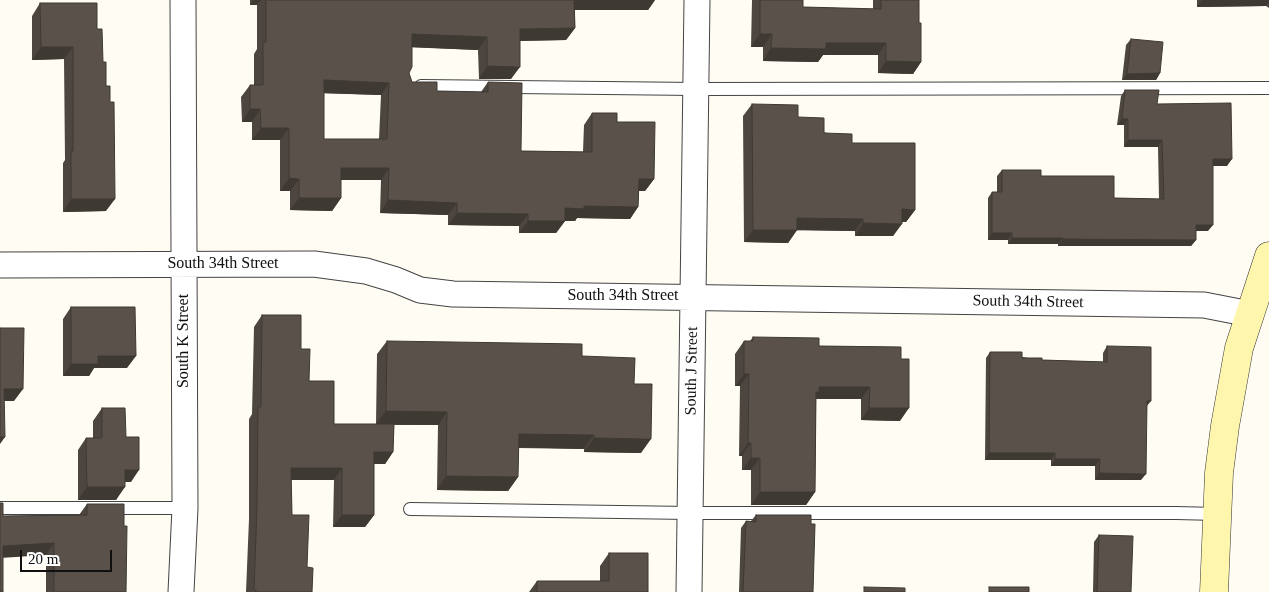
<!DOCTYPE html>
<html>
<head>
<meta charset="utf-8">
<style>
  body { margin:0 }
  #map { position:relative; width:1269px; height:592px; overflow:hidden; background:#fffdf3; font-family:"Times New Roman",serif }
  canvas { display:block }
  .scale { position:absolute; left:20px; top:550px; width:92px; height:22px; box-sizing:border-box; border:2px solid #101010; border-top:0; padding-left:6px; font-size:15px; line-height:18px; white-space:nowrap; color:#101010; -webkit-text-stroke:4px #fff; paint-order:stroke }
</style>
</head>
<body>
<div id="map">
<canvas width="1269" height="592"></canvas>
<div class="scale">20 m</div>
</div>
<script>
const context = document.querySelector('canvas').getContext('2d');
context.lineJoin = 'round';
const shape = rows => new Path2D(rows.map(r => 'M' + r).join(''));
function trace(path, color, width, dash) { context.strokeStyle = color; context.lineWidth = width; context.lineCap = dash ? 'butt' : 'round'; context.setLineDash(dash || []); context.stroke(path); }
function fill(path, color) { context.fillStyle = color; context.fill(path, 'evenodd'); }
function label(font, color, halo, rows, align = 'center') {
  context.font = font + ' "Times New Roman",serif'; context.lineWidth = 5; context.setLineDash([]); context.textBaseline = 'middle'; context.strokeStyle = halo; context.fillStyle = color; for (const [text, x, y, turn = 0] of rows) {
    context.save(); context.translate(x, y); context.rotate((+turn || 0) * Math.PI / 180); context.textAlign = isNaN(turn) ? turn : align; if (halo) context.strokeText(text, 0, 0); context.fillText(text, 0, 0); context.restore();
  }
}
const service = shape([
  [421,86,696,89,1269,88],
  [0,508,185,508],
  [410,509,690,513,1176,513,1217,514]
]);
const minor = shape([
  [0,265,314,264,366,271,396,280,420,290,453,294,1204,305,1250,314],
  [181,592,185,508,183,0],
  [689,592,697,0]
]);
const secondary = shape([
  [1214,592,1219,473,1225,426,1239,348,1269,256]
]);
trace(service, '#434343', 14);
trace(minor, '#434343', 27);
trace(secondary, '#323232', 29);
trace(service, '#fff', 12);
trace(minor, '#fff', 25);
trace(secondary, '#fff6ae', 28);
fill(shape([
  [250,0,655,0,648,10,575,10,575,28,566,40,520,41,511,79,479,79,478,50,412,47,409,73,412,82,437,91,481,92,488,82,521,151,583,152,584,125,592,113,617,122,654,179,645,191,639,191,638,207,630,219,577,218,575,221,565,221,556,233,519,233,519,226,448,225,448,215,380,213,381,180,341,180,341,198,332,211,290,210,290,191,280,191,280,140,252,140,252,122,242,122,241,97,250,85,254,85,254,54,257,49,257,5,250,5],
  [324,93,381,95,379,139,324,139],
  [752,0,803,0,803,7,873,9,873,0,919,0,919,23,921,62,913,74,878,73,878,55,823,55,818,62,763,61,763,47,751,47],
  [1197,0,1269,0,1269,8,1266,6,1197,7],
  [40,3,97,29,106,211,63,212,63,163,65,160,64,59,32,60,32,16],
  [1131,39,1160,73,1156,80,1122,80,1126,45],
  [1125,90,1157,104,1227,166,1213,166,1208,231,1196,231,1196,240,1191,246,1058,246,1058,244,1008,244,1008,240,988,240,988,198,992,192,997,192,997,176,1002,170,1041,176,1114,198,1159,199,1158,147,1124,147,1124,125,1117,125,1121,96],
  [752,104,852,143,915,210,906,222,902,222,893,236,855,236,855,231,797,230,788,243,744,242,743,116],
  [71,307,127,368,94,368,89,376,63,376,63,319],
  [262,315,301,349,309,381,334,424,376,424,377,354,387,341,582,356,634,384,641,453,584,452,584,449,518,448,518,477,508,491,437,490,438,425,394,425,393,452,385,464,374,464,374,515,365,527,333,527,334,480,291,480,292,515,307,567,312,592,246,592,249,519,249,419,252,414,254,327],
  [753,337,819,346,901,347,900,421,861,420,861,399,816,399,815,492,806,505,751,505,751,470,742,470,742,456,739,456,740,386,735,386,735,354,744,341,750,341],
  [1107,346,1147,407,1141,480,1095,480,1095,466,1051,466,1051,460,985,460,986,358,990,352,1042,360,1103,362,1103,353],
  [102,408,126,437,131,482,125,482,116,500,78,500,78,450,86,438,93,438,93,421],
  [87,504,126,592,46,592,46,555,3,557,3,516,79,515],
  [756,515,813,592,739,592,741,528,746,521,751,521],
  [1099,535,1131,592,1093,592,1094,542],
  [609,553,648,592,529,592,537,581,600,581,600,566]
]), '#4d4640');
fill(shape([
  [253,0,261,0,257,5,250,5],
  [572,0,655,0,648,10,566,10],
  [1202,0,1269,0,1269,1,1266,6,1197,7],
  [575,28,566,40,511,41,520,29],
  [412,34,487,37,478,50,404,47],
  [760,34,772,34,763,47,751,47],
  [826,43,886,43,878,55,823,55,818,62,763,61,771,48],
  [41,47,73,47,64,59,32,60],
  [886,61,921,62,913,74,878,73],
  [487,66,520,67,511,79,479,79],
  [1160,73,1156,80,1122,80,1127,74],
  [324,80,389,83,381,95,315,93],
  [250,109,260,109,252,122,242,122],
  [1122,119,1128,119,1124,125,1117,125],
  [261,128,289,128,280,140,252,140],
  [1128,140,1162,140,1158,147,1124,147],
  [1213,159,1232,159,1227,166,1208,166],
  [341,168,389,168,381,180,332,180],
  [289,178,299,179,290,191,280,191],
  [639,179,654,179,645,191,630,191],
  [299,198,341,198,332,211,290,210],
  [71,199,115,199,106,211,63,212],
  [388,200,457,203,448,215,380,213],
  [584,206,638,207,630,219,577,218,575,221,565,221,556,233,519,233,528,221,565,208],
  [902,209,915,210,906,222,893,222],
  [457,213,528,214,519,226,448,225],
  [797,218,863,219,855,231,788,230],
  [863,223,902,224,893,236,855,236],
  [1196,225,1213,225,1208,231,1191,231],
  [753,230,797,230,788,243,744,242],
  [992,233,1012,233,1008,240,988,240],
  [1012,238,1063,238,1058,244,1008,244],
  [1063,239,1196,240,1191,246,1058,246],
  [98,356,136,356,127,368,94,368,89,376,63,376,71,364],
  [744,374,749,374,740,386,735,386],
  [819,387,870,387,861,399,814,399,807,404],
  [4,389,23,389,14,401,0,401],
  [1147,401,1151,401,1146,407],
  [869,408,909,408,900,421,861,420],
  [386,411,447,412,438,425,376,424],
  [519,434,594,435,584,449,509,447],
  [0,437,5,437,0,444],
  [594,438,651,439,641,453,584,452],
  [748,443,751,443,742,456,739,456],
  [374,452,393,452,385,464,366,464],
  [989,453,1055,453,1051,460,985,460],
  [751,458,760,458,751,470,742,470],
  [1055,459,1100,459,1095,466,1051,466],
  [291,468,342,468,334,480,282,480],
  [125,470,139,470,131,482,116,482],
  [1099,473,1146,474,1141,480,1095,480],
  [446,476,518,477,508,491,437,490],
  [87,487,125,487,116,500,78,500],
  [760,492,815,492,806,505,751,505],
  [342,515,374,515,365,527,333,527],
  [54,543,46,555,0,558,3,546]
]), '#3f3934');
const building = shape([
  [266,0,574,0,575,28,520,29,520,67,487,66,487,37,412,34,412,67,409,73,412,82,437,82,437,91,488,92,488,82,522,83,521,151,592,152,592,113,617,113,617,122,655,122,654,179,639,179,638,207,584,206,584,209,565,208,565,221,528,221,528,214,457,213,457,203,388,200,389,168,341,168,341,198,299,198,299,179,289,178,289,128,261,128,260,109,250,109,250,85,263,85,263,42,266,42,266,0],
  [324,80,389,83,387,139,324,139,324,80],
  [760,0,803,0,803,7,881,9,881,0,919,0,919,23,921,23,921,62,886,61,886,43,826,43,826,49,771,48,772,34,760,34,760,0],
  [40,3,97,3,97,29,102,29,103,62,106,62,106,86,110,86,110,102,114,102,115,199,71,199,71,151,73,151,73,47,41,47,40,3],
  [1131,39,1163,42,1160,73,1127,74,1131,39],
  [1125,90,1159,90,1157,104,1231,103,1232,159,1213,159,1213,225,1196,225,1196,240,1063,239,1063,238,1012,238,1012,233,992,233,992,192,1002,192,1002,170,1041,170,1041,176,1114,176,1114,198,1164,199,1162,140,1128,140,1128,119,1122,119,1125,90],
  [752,104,798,105,798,117,824,118,824,133,852,134,852,143,915,143,915,210,902,209,902,224,863,223,863,219,797,218,797,230,753,230,752,104],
  [71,307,135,307,136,356,98,356,98,364,71,364,71,307],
  [262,315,301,315,301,349,310,349,309,381,334,381,334,424,394,424,393,452,374,452,374,515,342,515,342,468,291,468,292,515,309,515,307,567,313,568,312,592,256,592,256,590,254,590,257,506,258,407,261,407,262,315],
  [0,328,24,328,23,389,4,389,5,437,0,437,0,328],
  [753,337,819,338,819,346,901,347,901,359,909,359,909,408,869,408,870,387,819,387,819,392,816,392,815,492,760,492,760,458,751,458,751,443,748,443,749,374,744,374,744,341,753,341,753,337],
  [387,341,582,344,582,356,635,358,634,384,652,384,651,439,594,438,594,435,519,434,518,477,446,476,447,412,386,411,387,341],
  [1107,346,1151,347,1151,401,1147,401,1146,474,1099,473,1100,459,1055,459,1055,453,989,453,990,352,1022,352,1022,358,1042,358,1042,360,1107,362,1107,346],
  [102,408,125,408,126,437,139,437,139,470,125,470,125,487,87,487,86,438,102,438,102,408],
  [0,503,3,503,3,516,87,515,87,504,124,504,124,526,127,526,126,592,54,592,54,543,3,546,3,592,0,592,0,503],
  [756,515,811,515,811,524,815,524,813,592,743,592,746,521,756,522,756,515],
  [1099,535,1133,536,1131,592,1097,592,1099,535],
  [609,553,648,553,648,592,537,592,537,581,609,581,609,553],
  [864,587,905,588,905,592,864,592,864,587],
  [989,587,1029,587,1029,592,989,592,989,587]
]);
fill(building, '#5a514b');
trace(building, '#3f3934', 1);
label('16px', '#101010', '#fff', [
  ["South 34th Street",223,264],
  ["South 34th Street",623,296],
  ["South 34th Street",1028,302,1],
  ["South K Street",184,341,-90],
  ["South J Street",692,371,-89]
]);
</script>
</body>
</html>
